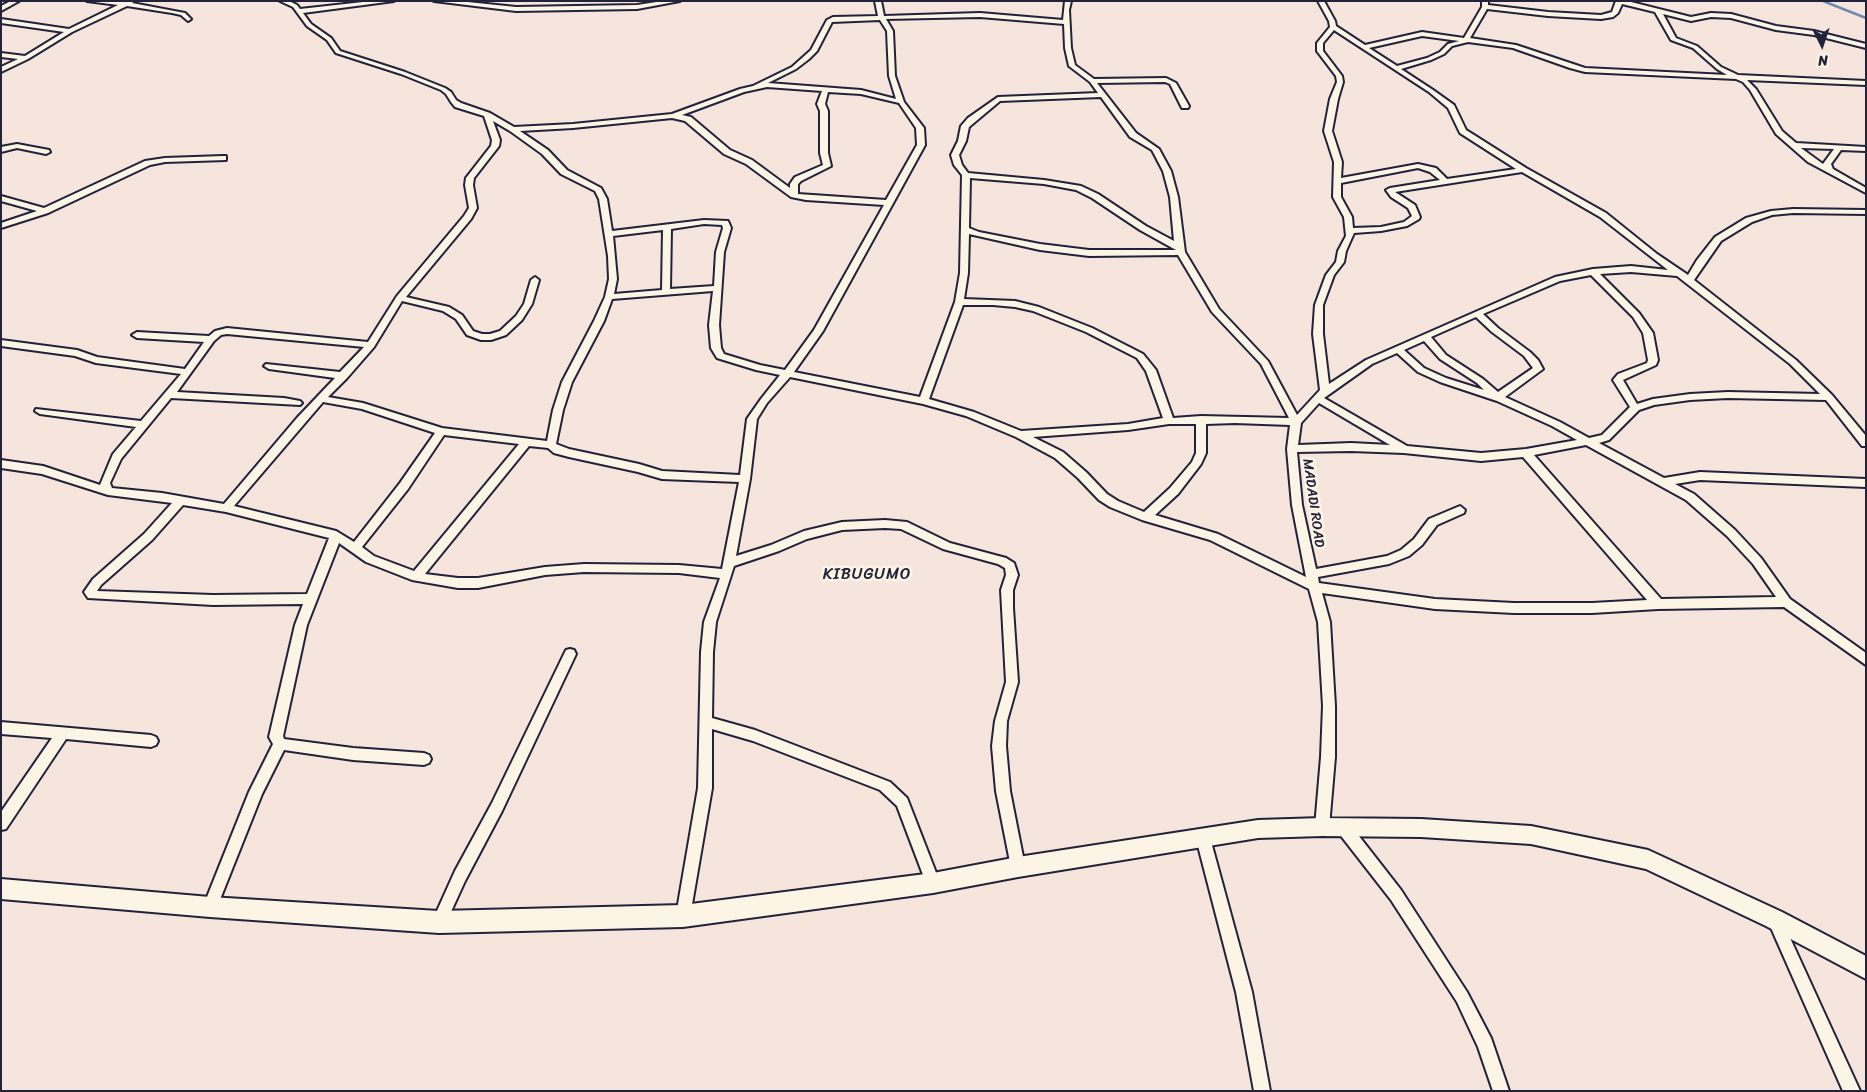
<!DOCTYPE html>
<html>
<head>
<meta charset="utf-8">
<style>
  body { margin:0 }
  #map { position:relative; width:1867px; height:1092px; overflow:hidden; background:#f6e5dd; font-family:Sriracha,sans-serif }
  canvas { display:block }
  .frame { position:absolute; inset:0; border:2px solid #22223b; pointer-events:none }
  .north { position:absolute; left:1797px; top:20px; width:50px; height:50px; -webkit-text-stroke:4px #fcf5e5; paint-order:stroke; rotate:176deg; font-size:14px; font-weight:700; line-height:20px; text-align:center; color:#22223b }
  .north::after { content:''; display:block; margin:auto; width:18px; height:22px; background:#22223b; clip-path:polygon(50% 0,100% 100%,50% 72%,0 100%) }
</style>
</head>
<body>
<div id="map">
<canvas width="1867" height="1092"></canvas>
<div class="frame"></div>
<div class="north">N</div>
</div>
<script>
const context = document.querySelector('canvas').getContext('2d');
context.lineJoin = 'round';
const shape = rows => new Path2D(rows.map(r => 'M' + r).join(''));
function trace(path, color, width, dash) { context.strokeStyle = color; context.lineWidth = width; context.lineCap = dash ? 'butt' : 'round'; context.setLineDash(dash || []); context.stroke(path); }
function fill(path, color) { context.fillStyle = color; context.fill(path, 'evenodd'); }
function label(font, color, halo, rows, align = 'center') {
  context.font = font + ' Sriracha,sans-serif'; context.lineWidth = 5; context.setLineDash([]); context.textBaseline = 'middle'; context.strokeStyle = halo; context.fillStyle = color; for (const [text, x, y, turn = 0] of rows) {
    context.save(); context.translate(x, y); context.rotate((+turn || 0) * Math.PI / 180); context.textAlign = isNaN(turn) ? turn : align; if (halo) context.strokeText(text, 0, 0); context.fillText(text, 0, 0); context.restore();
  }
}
trace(shape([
  [1823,1,1866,18]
]), '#6e8baf', 2.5);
const minor = shape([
  [11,1,19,1,1,11,1,6,11,1],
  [87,1,135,1,132,3,185,13,191,19,188,21,181,15,172,13,127,6,72,32,28,59,1,72,1,67,18,59,1,57,1,53,25,56,64,32,1,23,1,19,69,29,118,5,87,1],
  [280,1,289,1,297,5,300,9,372,1,394,1,303,13,311,24,331,38,340,51,405,72,445,88,451,92,456,100,461,103,490,113,514,127,573,124,672,114,740,89,753,86,792,67,811,50,827,20,833,17,878,16,875,1,881,1,884,16,980,13,1063,20,1065,1,1071,1,1069,10,1071,48,1075,65,1094,79,1166,78,1176,83,1189,106,1188,108,1182,108,1170,84,1165,82,1097,83,1136,133,1159,149,1171,171,1178,197,1185,252,1219,309,1268,361,1297,415,1320,390,1313,334,1315,305,1326,275,1336,262,1338,251,1346,236,1344,217,1333,197,1334,162,1324,131,1330,99,1337,82,1336,76,1317,51,1317,43,1330,27,1329,21,1318,1,1324,1,1335,21,1336,26,1365,45,1422,32,1464,38,1482,7,1482,1,1488,1,1488,5,1548,12,1601,15,1612,12,1616,1,1627,1,1691,17,1711,13,1731,14,1776,26,1814,31,1866,44,1866,48,1814,35,1776,30,1731,18,1711,17,1691,21,1663,14,1676,38,1697,46,1721,67,1738,75,1866,81,1866,85,1747,80,1756,89,1782,131,1796,143,1866,147,1866,151,1841,150,1831,164,1833,169,1866,188,1866,193,1808,162,1776,134,1750,90,1743,82,1736,79,1585,72,1570,68,1513,48,1468,42,1452,46,1444,54,1431,60,1401,69,1433,90,1454,105,1466,130,1474,135,1526,168,1606,213,1657,254,1688,275,1697,260,1715,237,1746,218,1771,211,1793,209,1866,210,1866,214,1793,213,1772,215,1752,222,1721,241,1694,280,1796,360,1832,395,1866,436,1866,446,1862,446,1826,400,1728,398,1690,400,1654,405,1639,410,1609,440,1599,443,1664,478,1700,472,1866,479,1866,487,1700,480,1675,484,1694,494,1735,530,1761,558,1790,599,1866,653,1866,665,1784,607,1658,609,1592,613,1514,613,1435,609,1322,593,1330,622,1335,706,1335,757,1329,827,1327,832,1322,833,1317,832,1315,827,1321,757,1323,706,1318,622,1309,589,1210,540,1142,520,1110,507,1099,500,1078,478,1055,458,1016,437,966,416,923,404,790,377,767,403,757,419,750,479,736,556,771,545,804,531,842,522,885,520,907,522,950,543,1006,558,1014,563,1018,575,1013,590,1013,608,1018,682,1007,721,1006,746,1010,791,1025,867,1023,872,1018,874,1013,872,1011,867,996,791,992,746,995,721,1006,682,1001,590,1006,575,1005,568,998,564,943,549,901,529,885,528,842,530,807,539,779,551,734,566,716,622,713,652,712,718,755,730,890,782,907,798,940,883,938,888,933,890,928,888,897,806,880,790,753,741,712,729,712,788,690,916,688,921,683,923,678,921,676,916,698,788,701,652,704,622,720,578,679,573,584,572,545,575,478,588,458,588,412,580,366,562,339,543,307,625,283,736,284,739,353,748,424,753,429,755,431,759,429,763,424,765,353,760,284,750,262,794,215,912,210,914,205,912,203,907,249,792,273,744,269,737,295,625,303,604,213,605,88,598,84,592,93,579,144,534,172,503,108,495,42,474,1,468,1,460,43,466,100,485,113,454,136,427,40,414,35,411,36,409,141,421,181,374,96,363,75,356,1,346,1,340,77,350,97,357,185,369,204,342,137,338,132,335,137,332,209,336,215,331,227,328,368,342,397,296,464,216,469,208,465,185,466,178,491,146,492,140,484,116,455,107,451,102,446,94,441,90,401,74,336,53,327,40,307,26,293,7,280,1],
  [1622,4,1655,12,1671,40,1693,48,1717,69,1727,75,1585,68,1516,45,1470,38,1487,9,1548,16,1601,19,1613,17,1618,13,1622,4],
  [980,17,1064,24,1065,48,1069,66,1090,82,1098,93,998,97,968,118,961,126,958,141,951,155,954,165,962,175,960,273,955,302,920,397,794,372,823,331,925,145,924,128,904,102,895,76,893,31,886,19,980,17],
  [880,20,887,31,889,76,896,99,861,90,768,83,796,69,809,59,817,51,832,22,880,20],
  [1334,30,1429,92,1448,108,1460,133,1516,169,1447,179,1436,168,1418,164,1341,178,1342,162,1332,131,1338,99,1343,82,1342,76,1323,51,1323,43,1334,30],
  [1422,36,1459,41,1448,44,1440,52,1427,58,1397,66,1369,48,1422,36],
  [767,87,822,91,817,104,820,111,820,153,823,165,795,177,790,184,790,188,752,160,730,150,691,117,682,115,744,92,767,87],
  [828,92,861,94,899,103,916,128,917,145,886,200,798,194,798,184,801,181,831,166,828,153,828,111,825,104,828,92],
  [1101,97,1130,137,1152,150,1163,171,1170,197,1174,241,1146,226,1098,194,1081,186,1044,180,968,173,962,165,959,155,966,141,969,127,1000,101,1101,97],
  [672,118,685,121,724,154,746,164,791,197,806,200,884,205,814,330,785,370,760,365,724,354,721,348,719,325,724,252,731,228,728,221,704,220,612,231,607,199,601,188,567,170,548,150,520,131,573,128,672,118],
  [493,121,510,131,542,154,561,174,595,191,599,199,608,256,609,279,605,297,594,321,562,382,553,410,547,441,442,428,363,403,328,397,347,378,374,347,402,301,443,311,456,319,467,335,481,340,491,340,506,335,522,320,532,304,539,280,535,277,531,280,524,304,516,316,500,331,490,334,482,334,473,331,462,315,449,307,406,297,471,219,477,208,473,185,474,178,499,146,500,140,493,121],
  [1801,148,1834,149,1823,164,1801,148],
  [1418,168,1430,172,1440,180,1390,188,1386,190,1391,197,1408,208,1412,216,1404,222,1381,227,1353,228,1352,217,1341,197,1341,183,1418,168],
  [1522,172,1600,217,1668,270,1631,266,1593,269,1555,277,1366,360,1329,384,1323,334,1323,305,1334,275,1344,262,1346,251,1354,233,1381,231,1407,226,1419,219,1420,217,1415,205,1395,192,1522,172],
  [970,178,1044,184,1076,190,1092,198,1140,230,1176,250,1089,250,1040,244,979,232,969,228,970,178],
  [704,224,722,225,723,228,716,252,714,286,670,289,671,229,704,224],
  [663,230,662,290,614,294,617,279,613,236,663,230],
  [969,234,1040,250,1089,256,1178,255,1212,312,1261,364,1289,418,1201,416,1173,418,1156,370,1143,354,1092,328,1039,307,1015,301,964,299,968,273,969,234],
  [1631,272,1677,276,1790,364,1820,394,1728,392,1690,394,1653,399,1637,404,1623,380,1656,365,1658,360,1653,333,1639,313,1600,274,1631,272],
  [1591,275,1633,317,1643,333,1648,360,1647,363,1618,374,1613,380,1630,407,1602,435,1589,438,1560,422,1505,397,1543,369,1538,360,1530,352,1498,328,1483,314,1560,281,1591,275],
  [713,291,709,325,711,348,717,358,756,370,780,375,761,399,747,419,740,475,662,471,639,464,569,449,556,444,563,410,572,382,604,321,612,299,713,291],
  [963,305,993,305,1015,307,1033,311,1086,332,1137,358,1146,371,1163,418,1128,424,1021,431,974,412,929,399,963,305],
  [1476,317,1492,332,1524,356,1533,368,1498,392,1483,379,1446,355,1431,337,1476,317],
  [227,334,364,347,340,372,266,364,264,366,269,369,335,378,297,418,224,504,162,493,112,488,110,483,121,459,171,398,300,405,302,403,300,401,284,398,177,392,214,341,221,335,227,334],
  [1424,341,1440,359,1477,383,1484,390,1446,378,1424,368,1404,350,1424,341],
  [1397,353,1418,372,1440,382,1497,401,1552,426,1577,440,1526,449,1481,453,1407,446,1324,398,1372,364,1397,353],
  [323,402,362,409,435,433,400,483,354,542,336,531,234,506,323,402],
  [1319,403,1390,445,1351,443,1298,445,1301,423,1319,403],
  [1235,423,1290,425,1287,449,1292,505,1306,577,1218,534,1155,515,1178,494,1201,464,1206,453,1206,424,1235,423],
  [1169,424,1196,424,1196,453,1192,462,1170,488,1144,512,1118,501,1107,494,1086,472,1063,452,1033,437,1128,430,1169,424],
  [444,435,519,444,414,571,374,556,362,547,408,489,444,435],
  [1586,445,1686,500,1727,536,1753,564,1776,597,1661,599,1534,455,1586,445],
  [529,446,548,448,554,453,569,457,638,472,662,479,739,482,722,569,679,565,584,564,545,567,478,578,458,578,425,574,529,446],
  [1351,451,1404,453,1481,461,1523,457,1647,600,1592,603,1514,603,1435,599,1319,583,1318,577,1389,564,1409,556,1422,545,1437,525,1464,513,1465,510,1460,506,1429,519,1414,539,1401,550,1387,556,1316,569,1302,505,1297,452,1351,451],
  [183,505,226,512,329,538,307,594,213,595,97,591,101,585,152,540,183,505],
  [434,1,458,1,516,7,637,5,663,1,680,1,637,9,516,11,434,1],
  [17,144,49,150,50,152,46,154,17,148,1,152,1,147,17,144],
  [223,156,226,156,226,160,165,162,150,165,48,213,1,228,1,223,37,211,1,201,1,196,44,208,145,161,165,158,223,156],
  [570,649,574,650,576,654,502,811,465,881,444,927,439,929,434,927,432,922,455,871,492,803,566,650,570,649],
  [1,722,151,735,156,737,158,741,156,745,151,747,66,739,6,829,1,830,1,812,52,738,1,734,1,722],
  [1343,821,1348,822,1401,890,1467,992,1491,1038,1509,1091,1493,1091,1478,1047,1457,1002,1391,900,1338,832,1336,827,1338,822,1343,821],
  [1203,831,1208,833,1210,838,1252,992,1270,1091,1254,1091,1236,992,1196,838,1198,833,1203,831],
  [1775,914,1780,916,1860,1091,1843,1091,1768,921,1770,916,1775,914]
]);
const secondary = shape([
  [1322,818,1421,819,1531,826,1648,850,1782,912,1866,956,1866,979,1766,926,1646,869,1531,844,1421,837,1322,836,1258,838,1018,877,933,893,683,927,439,933,210,917,1,899,1,879,210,897,439,911,683,905,933,873,1018,857,1258,820,1322,818]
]);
trace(minor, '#22223b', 4);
trace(secondary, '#22223b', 4);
fill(minor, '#fcf5e5');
fill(secondary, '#fcf5e5');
label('14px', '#22223b', '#fcf5e5', [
  ["MADADI ROAD",1313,503,82]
]);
context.letterSpacing = '1px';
label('16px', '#22223b', '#fcf5e5', [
  ["KIBUGUMO",867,575]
]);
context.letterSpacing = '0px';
</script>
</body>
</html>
